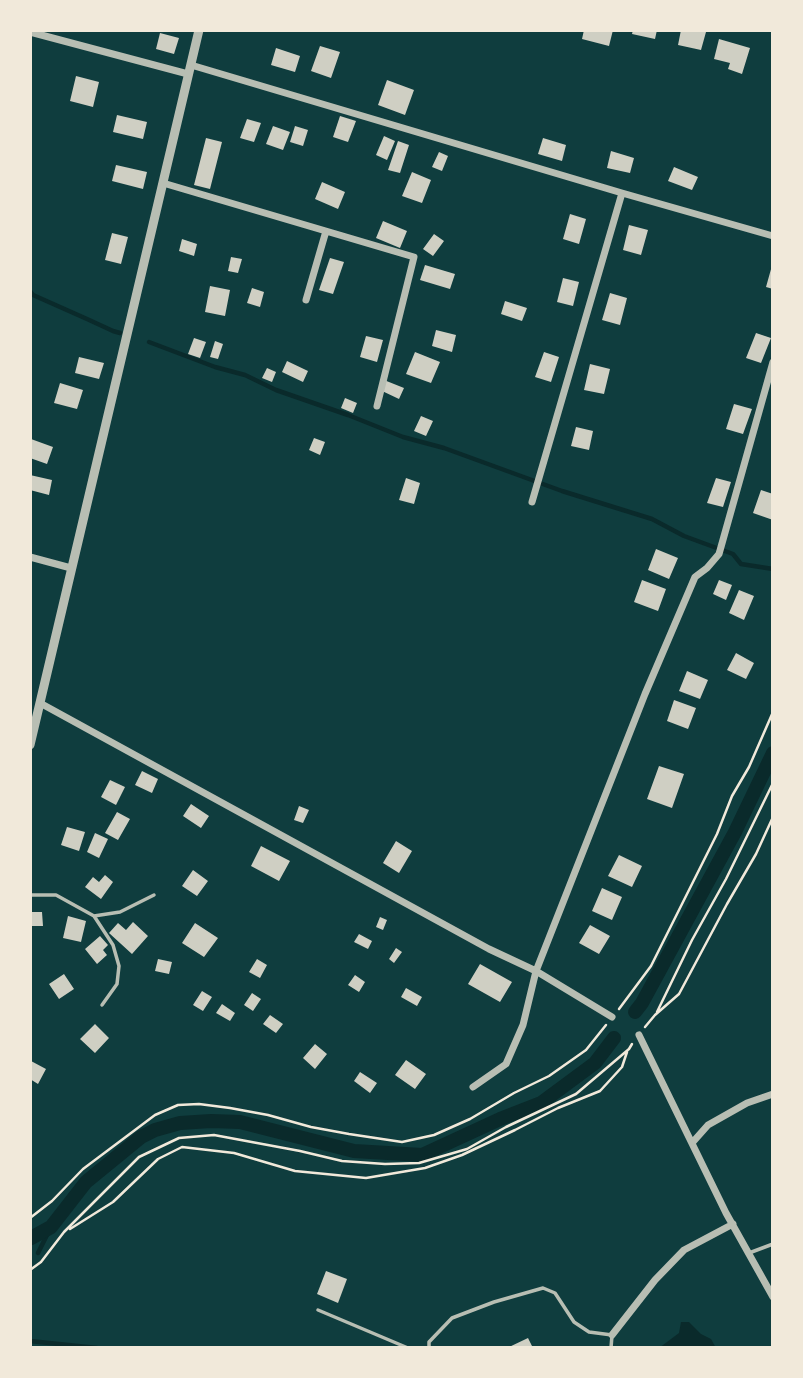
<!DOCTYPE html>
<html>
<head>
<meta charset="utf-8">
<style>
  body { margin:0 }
  #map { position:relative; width:803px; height:1378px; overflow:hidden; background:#0f3d3e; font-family:Roboto,sans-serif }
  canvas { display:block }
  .frame { position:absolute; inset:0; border:32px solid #f1e9da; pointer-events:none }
</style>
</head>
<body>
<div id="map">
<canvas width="803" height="1378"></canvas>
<div class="frame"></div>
</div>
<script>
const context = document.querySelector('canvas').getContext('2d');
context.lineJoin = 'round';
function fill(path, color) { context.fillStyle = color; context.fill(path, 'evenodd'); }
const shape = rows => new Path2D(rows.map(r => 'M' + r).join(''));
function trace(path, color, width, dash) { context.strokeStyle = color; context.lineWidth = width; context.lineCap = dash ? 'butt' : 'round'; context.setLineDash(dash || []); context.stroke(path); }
fill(shape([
  [681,1322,689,1322,701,1334,711,1339,716,1348,659,1348,679,1333]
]), '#0a2a2b');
trace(shape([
  [30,291,33,295,87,319,113,331,120,333],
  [149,342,215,367,245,375,276,390,348,415,403,437,444,448,562,491,652,519,684,536,733,554,741,564,773,569],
  [38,1253,51,1227],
  [30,1341,97,1348]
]), '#0a2a2b', 4.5);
trace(shape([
  [635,1012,642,1003,735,832,773,753],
  [31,1238,51,1227,86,1182,141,1137,155,1130,180,1123,211,1121,240,1122,354,1151,422,1155,500,1119,541,1103,595,1063,614,1038]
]), '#0a2a2b', 14);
fill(shape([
  [584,30,613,30,609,46,582,39],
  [633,30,657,30,655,39,632,34],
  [681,30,697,30,706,32,701,50,678,45],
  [160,33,179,38,174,54,156,49],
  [719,39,750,48,742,74,728,69,730,63,714,59],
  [320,46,340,52,331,78,311,71],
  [276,48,300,56,295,72,271,65],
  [76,76,99,82,93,107,70,101],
  [387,80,414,90,405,115,378,105],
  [117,115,147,122,143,139,113,132],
  [340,116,356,121,348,142,333,137],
  [247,119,261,123,254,142,240,138],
  [273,126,290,132,283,150,266,144],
  [295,126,308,130,303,146,290,142],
  [384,136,395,141,387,160,376,155],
  [206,138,222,142,210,189,194,185],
  [543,138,566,145,562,161,538,154],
  [398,141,409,145,400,173,388,170],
  [611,151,634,158,630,173,607,168],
  [439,152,448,156,442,171,432,167],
  [116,165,147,172,143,189,112,181],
  [674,167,698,177,692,190,668,181],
  [412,172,431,180,422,203,402,196],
  [322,182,345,192,338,209,315,199],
  [570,214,586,219,579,244,563,239],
  [383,221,407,231,400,248,376,238],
  [629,225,648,230,641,255,623,250],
  [112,233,128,237,121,264,105,260],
  [434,234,444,241,433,256,423,249],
  [182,239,197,244,194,256,179,251],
  [231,257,242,259,238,273,228,271],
  [330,258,344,262,333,294,319,290],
  [773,262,773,289,766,287],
  [425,265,455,274,450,289,420,280],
  [563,278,579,282,573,306,557,302],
  [210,286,230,290,225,316,205,312],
  [252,288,264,292,260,307,247,303],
  [610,293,627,298,620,325,602,320],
  [505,301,527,308,522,321,501,314],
  [436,330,456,335,452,352,432,346],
  [756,333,771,338,761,363,746,358],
  [366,336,383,340,377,362,360,357],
  [194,338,206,342,200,358,188,354],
  [215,341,223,344,218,359,210,357],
  [415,352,440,362,431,383,406,374],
  [544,352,559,357,551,382,535,377],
  [79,357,104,363,99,379,75,373],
  [287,361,308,371,303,382,282,372],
  [590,364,610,369,604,394,584,390],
  [267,368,276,372,272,382,262,378],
  [384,380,404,388,399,399,380,390],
  [60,383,83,390,77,409,54,403],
  [345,398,357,403,353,413,341,408],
  [734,404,752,409,743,434,726,429],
  [421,416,433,421,426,436,414,431],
  [576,427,593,431,589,450,571,446],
  [314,438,325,442,320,455,309,450],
  [31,439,53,447,47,464,30,458],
  [30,475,52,480,49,495,30,490],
  [406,478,420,483,414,504,399,500],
  [716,478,731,482,723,507,707,503],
  [761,490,773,494,773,520,753,513],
  [656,549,678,558,669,579,648,570],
  [642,580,666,589,658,611,634,602],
  [719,580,732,585,726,600,713,594],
  [739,590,754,596,744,620,729,613],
  [736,653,754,663,746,679,727,670],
  [687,671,708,680,700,699,679,691],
  [674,700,696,708,688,729,667,721],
  [659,766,684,774,672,808,647,799],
  [142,771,158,779,152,793,135,785],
  [110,780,125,787,116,805,101,797],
  [191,804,209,816,201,828,183,816],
  [299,806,309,810,303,823,294,820],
  [117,812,130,819,118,840,105,833],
  [67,827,85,832,79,851,61,845],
  [95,833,108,839,99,858,87,852],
  [396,841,412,851,399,873,383,863],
  [261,846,290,861,279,881,251,866],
  [619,855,642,866,632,887,608,876],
  [193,870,208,881,197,896,182,886],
  [105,875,113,882,101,899,85,887,93,877,99,882],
  [602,888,622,897,612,920,592,911],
  [30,912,42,912,43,926,30,926],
  [68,916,86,921,81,942,63,938],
  [380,917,387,920,383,930,376,927],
  [133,922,148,936,132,954,109,933,118,923,126,930],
  [195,923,218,938,204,957,182,943],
  [590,925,610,936,599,954,579,943],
  [359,934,372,941,368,949,354,942],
  [100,936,108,945,103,950,107,955,97,964,85,949],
  [396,948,402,952,394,963,389,959],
  [158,959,172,962,169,974,155,971],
  [257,959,267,965,260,978,249,972],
  [480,964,512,982,500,1002,468,984],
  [64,974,74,989,59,999,49,984],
  [355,975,365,982,359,992,348,985],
  [406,988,422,997,417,1006,401,997],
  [202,991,212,997,203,1011,193,1005],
  [252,993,261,999,253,1011,244,1005],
  [222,1004,235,1013,230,1021,216,1013],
  [270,1015,283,1024,276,1033,263,1024],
  [95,1024,109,1038,95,1053,80,1039],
  [315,1044,327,1054,315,1069,303,1058],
  [406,1060,426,1074,415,1089,395,1075],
  [31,1061,46,1069,38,1084,30,1079,30,1064],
  [360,1072,377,1083,370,1093,354,1081],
  [326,1271,347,1279,338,1303,317,1294],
  [528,1338,533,1348,507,1348]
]), '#cfcfc3');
trace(shape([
  [619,1009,651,966,717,834,732,796,749,767,773,712],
  [657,1012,692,940,726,879,773,783],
  [645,1027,655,1015,679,994,727,904,756,854,773,817],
  [30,1218,52,1201,83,1169,155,1115,178,1105,199,1104,230,1108,268,1115,311,1127,349,1134,402,1142,434,1135,470,1119,514,1093,549,1076,586,1050,606,1025],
  [70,1229,113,1202,158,1159,182,1147,234,1153,295,1171,366,1178,425,1168,462,1155,515,1130,558,1108,600,1091,622,1067,627,1052],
  [30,1270,41,1262,64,1232,139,1157,179,1138,214,1135,300,1151,342,1161,385,1164,419,1163,467,1149,506,1127,576,1094,629,1049,632,1044]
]), '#f1e9da', 2.5);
trace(shape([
  [30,895,56,895,94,916,113,945,119,966,117,984,102,1005],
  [94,916,120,912,154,895],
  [749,1253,773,1244],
  [318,1310,408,1348],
  [429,1348,429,1342,452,1318,494,1302,543,1288,555,1293,574,1322,589,1332,612,1335,611,1348]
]), '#b8beb3', 3.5);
trace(shape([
  [30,32,188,74],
  [191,65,622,193,773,236],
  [163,183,414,257,377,406],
  [306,300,326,231],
  [532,502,622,193],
  [30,557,71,568],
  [40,703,489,949,536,971,612,1017],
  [639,1035,726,1213,773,1297],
  [473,1087,506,1064,523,1025,536,971,645,694,695,577,707,568,719,554,773,362],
  [692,1143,708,1125,747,1103,773,1094],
  [612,1335,655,1280,684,1250,733,1224]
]), '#b8beb3', 7);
trace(shape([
  [30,745,199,30]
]), '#b8beb3', 9);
</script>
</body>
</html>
